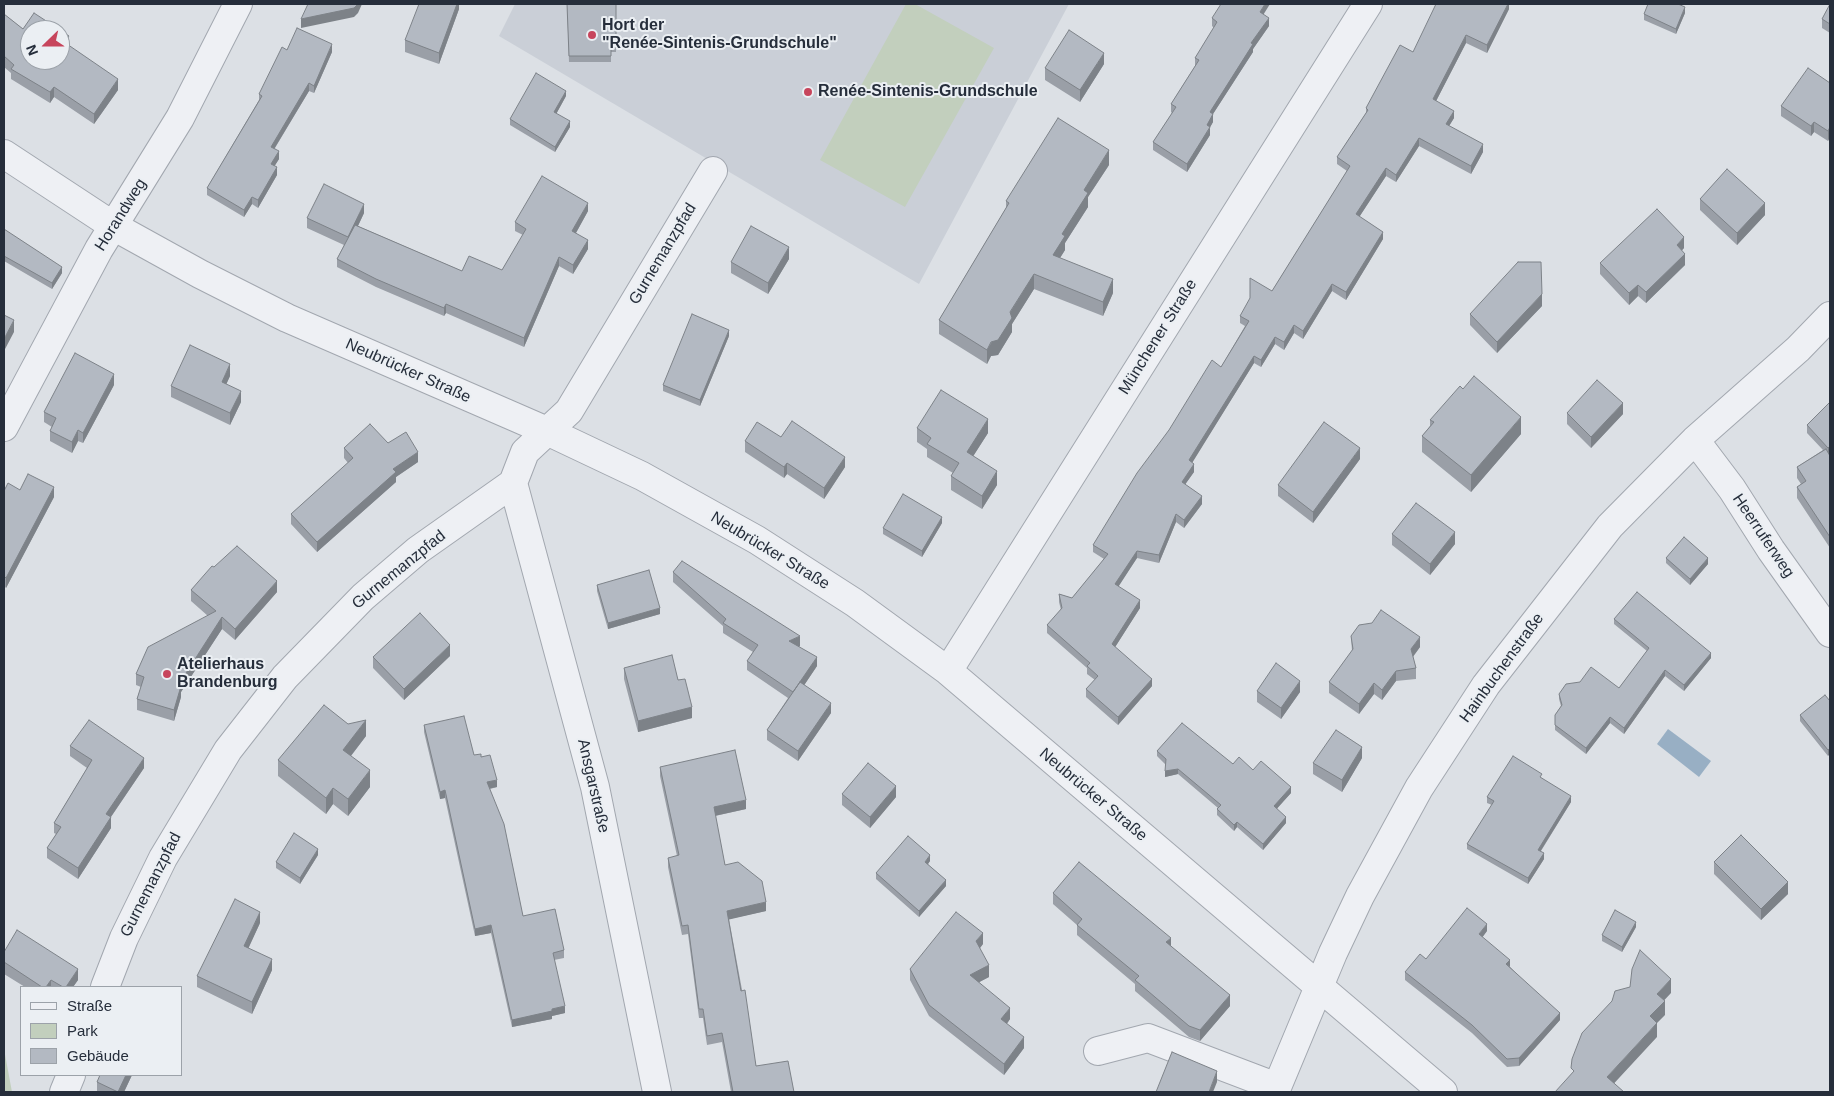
<!DOCTYPE html>
<html>
<head>
<meta charset="utf-8">
<style>
  body { margin:0 }
  #map { position:relative; width:1834px; height:1096px; overflow:hidden; background:#dce0e5; font-family:Helvetica,sans-serif }
  canvas { display:block }
  .frame { position:absolute; inset:0; border:5px solid #262e3b; pointer-events:none }
  .legend { position:absolute; left:20px; top:986px; width:162px; height:90px; box-sizing:border-box; background:#ebeff3; border:1px solid #9ca2a9; margin:0; padding:6px 9px; list-style:none; font-size:15px; color:#262e3b }
  .legend li { display:flex; align-items:center; gap:10px; height:25px }
  .legend b { width:25px; border:1px solid #9ca2a9 }
  .north { position:absolute; left:20px; top:20px; width:50px; height:50px; box-sizing:border-box; background:#ebeff3; border:1px solid #9ca2a9; border-radius:50%; rotate:248deg; font-size:14px; font-weight:700; line-height:20px; text-align:center; color:#262e3b }
  .north::after { content:''; display:block; margin:auto; width:18px; height:22px; background:#c7455c; clip-path:polygon(50% 0,100% 100%,50% 72%,0 100%) }
</style>
</head>
<body>
<div id="map">
<canvas width="1834" height="1096"></canvas>
<div class="frame"></div>
<ul class="legend">
<li><b style="height:6px;background:#eef0f4"></b>Straße</li>
<li><b style="height:14px;background:#c2cfbd"></b>Park</li>
<li><b style="height:14px;background:#b3b9c2"></b>Gebäude</li>
</ul>
<div class="north">N</div>
</div>
<script>
const context = document.querySelector('canvas').getContext('2d');
context.lineJoin = 'round';
function fill(path, color) { context.fillStyle = color; context.fill(path, 'evenodd'); }
const shape = rows => new Path2D(rows.map(r => 'M' + r).join(''));
function trace(path, color, width, dash) { context.strokeStyle = color; context.lineWidth = width; context.lineCap = dash ? 'butt' : 'round'; context.setLineDash(dash || []); context.stroke(path); }
function label(font, color, halo, rows, align = 'center') {
  context.font = font + ' Helvetica,sans-serif'; context.lineWidth = 4; context.setLineDash([]); context.textBaseline = 'middle'; context.strokeStyle = halo; context.fillStyle = color; for (const [text, x, y, turn = 0] of rows) {
    context.save(); context.translate(x, y); context.rotate((+turn || 0) * Math.PI / 180); context.textAlign = isNaN(turn) ? turn : align; if (halo) context.strokeText(text, 0, 0); context.fillText(text, 0, 0); context.restore();
  }
}
fill(shape([
  [515,4,1069,4,919,284,499,36]
]), '#cacfd7');
fill(shape([
  [906,4,915,4,994,48,905,207,820,160],
  [4,1049,12,1092,4,1092]
]), '#c2cfbd');
fill(shape([
  [1668,729,1711,761,1699,777,1657,744]
]), '#98afc4');
const minor = shape([
  [4,154,115,227,200,274,287,318,547,431,642,476,757,540,855,603,948,671,1443,1092],
  [4,427,99,249,180,118,238,4],
  [1695,440,1732,489,1771,550,1830,633],
  [513,483,595,787,657,1092],
  [948,671,1368,4],
  [105,987,124,938,163,858,228,750,285,677,363,597,418,550,513,483,525,452,569,411,713,171],
  [1098,1051,1148,1038,1277,1087],
  [64,1092,71,1075],
  [1275,1092,1333,953,1360,896,1419,788,1486,685,1610,526,1695,440,1798,349,1830,316]
]);
trace(minor, '#a2a7af', 30);
trace(minor, '#eef0f4', 28);
fill(shape([
  [459,4,459,9,439,64,405,52,405,40],
  [567,4,616,4,616,52,611,52,611,62,569,62],
  [1509,4,1509,9,1487,53,1466,43,1436,101,1454,118,1449,126,1483,152,1471,174,1419,146,1396,182,1386,176,1359,217,1383,239,1346,300,1332,291,1303,339,1294,333,1284,350,1275,344,1261,367,1254,363,1192,462,1194,472,1185,484,1202,504,1184,528,1176,522,1159,563,1137,558,1118,586,1140,608,1115,647,1152,686,1118,725,1086,697,1086,689,1095,680,1087,674,1087,668,1047,633,1047,625,1061,610,1059,602,1059,594,1072,598,1104,559,1093,552,1093,545,1221,367,1245,326,1240,323,1240,316,1272,291,1347,171,1337,164,1337,157,1366,113,1366,108,1413,52],
  [1830,4,1830,33,1822,28,1822,19],
  [1685,13,1676,34,1644,20,1644,14],
  [4,14,23,29,69,45,118,90,94,124,54,97,50,103,11,79,11,73,4,67],
  [1263,14,1269,26,1253,49,1253,52,1213,114,1213,122,1210,127,1210,135,1187,172,1153,150,1153,142,1172,113,1171,112,1171,104,1195,66,1195,58,1214,28,1212,26,1212,18],
  [287,50,332,52,314,93,309,91,275,148,279,159,274,166,277,175,258,208,252,204,244,217,207,195,207,188,259,100,259,94],
  [1104,64,1080,102,1045,80,1045,68],
  [1830,83,1830,137,1828,141,1814,132,1811,136,1781,116,1781,106],
  [566,96,556,114,570,127,555,152,510,125,510,119],
  [1109,165,1088,197,1088,207,1065,243,1065,250,1060,258,1113,293,1103,316,1034,289,1012,324,1012,332,998,355,991,356,987,364,939,334,939,320,1006,208,1006,201],
  [1700,199,1765,215,1737,245,1700,210],
  [588,211,576,233,588,249,573,274,559,266,524,347,446,313,444,316,376,287,337,267,337,259,344,245,307,228,307,218,364,213,358,226,462,271,502,270,523,235,515,231,515,222],
  [4,229,62,273,52,289,4,261],
  [1684,248,1682,250,1685,265,1646,303,1638,296,1629,305,1600,274,1600,263],
  [789,259,768,294,731,273,731,262],
  [1542,306,1497,353,1470,325,1470,314],
  [729,336,700,406,663,391,663,385],
  [230,376,226,384,241,402,230,425,171,397,171,386],
  [114,385,83,443,78,441,72,453,50,441,50,431,52,427,44,422,44,412],
  [1830,402,1830,548,1797,498,1797,487,1801,484,1797,478,1797,467,1823,450,1807,433,1807,425],
  [1567,413,1623,414,1591,448,1567,424],
  [1430,420,1521,434,1471,492,1422,452,1422,436,1430,426],
  [917,428,988,433,973,456,997,485,982,509,951,490,951,476,953,473,927,457,927,449,917,442],
  [781,437,845,467,824,499,787,474,784,478,745,452,745,441],
  [388,443,418,462,396,477,396,482,317,552,291,524,291,514,348,463,344,458,344,448],
  [1360,459,1313,523,1278,496,1278,485],
  [20,490,54,497,6,588,4,586,4,491],
  [942,523,922,557,883,534,883,528],
  [1392,534,1455,544,1430,575,1392,545],
  [1666,558,1708,564,1690,585,1666,563],
  [214,567,277,592,235,640,222,629,181,692,181,697,174,721,137,710,137,699,141,687,136,685,136,674,208,616,191,601,191,590],
  [673,572,800,646,799,647,817,666,804,685,831,713,798,761,767,740,767,730,788,698,747,670,747,661,753,652,723,633,723,626,673,582],
  [597,585,660,614,608,629,597,591],
  [1614,619,1711,658,1684,691,1665,676,1624,734,1610,723,1586,754,1555,730,1555,715,1561,706,1559,699,1559,694,1619,688,1647,651,1614,624],
  [1351,636,1420,647,1413,657,1416,668,1416,679,1396,681,1382,700,1374,694,1359,714,1329,693,1329,682,1352,651],
  [450,656,404,700,373,668,373,657],
  [624,668,678,680,692,718,638,732,624,679],
  [1257,691,1300,692,1281,719,1257,702],
  [1830,701,1828,756,1800,721,1800,715],
  [348,724,366,736,351,756,370,787,348,816,333,804,326,814,278,776,278,760],
  [424,725,474,755,481,757,497,787,490,789,523,916,564,950,564,958,554,960,565,1013,552,1016,552,1019,512,1027,491,933,475,936,445,798,440,799,424,732],
  [70,746,144,768,111,817,111,828,78,879,47,858,47,848,56,834,54,833,54,823,87,768,70,756],
  [1157,751,1233,764,1253,770,1291,793,1277,808,1286,823,1263,850,1237,827,1234,831,1217,815,1217,809,1218,808,1178,774,1165,777,1166,765,1157,756],
  [1362,758,1342,792,1313,774,1313,763],
  [660,767,746,809,715,816,725,865,766,911,729,919,756,1066,794,1092,731,1092,722,1042,707,1045,703,1018,699,1018,688,934,682,935,668,867,668,858,677,856,660,776],
  [1542,778,1571,802,1541,851,1544,859,1528,884,1467,849,1467,844,1492,805,1487,803,1487,797],
  [842,794,896,797,870,828,842,805],
  [318,855,300,884,276,868,276,862],
  [930,861,928,864,946,886,919,917,876,879,876,873],
  [1714,862,1788,894,1761,920,1714,874],
  [1053,893,1171,946,1230,1006,1200,1041,1189,1037,1135,991,1135,984,1077,935,1077,925,1053,904],
  [260,923,248,948,272,970,252,1014,197,987,197,976],
  [1636,927,1622,952,1602,941,1602,935],
  [1487,931,1482,937,1560,1020,1519,1066,1507,1067,1472,1033,1405,980,1405,972,1426,959],
  [983,944,980,948,989,977,979,982,1010,1019,1007,1024,1024,1048,1004,1075,929,1016,910,980,910,969],
  [4,952,78,980,73,987,25,987,4,974],
  [96,1075,132,1075,124,1092,97,1092,97,1082,100,1076]
]), '#9a9fa7');
fill(shape([
  [358,4,362,4,358,13,354,17,301,28,301,19],
  [457,4,459,4,459,9,439,64,439,53],
  [1265,4,1270,4,1260,20,1260,12],
  [1508,4,1509,4,1509,9,1487,53,1487,45],
  [1685,7,1685,13,1676,34,1676,29],
  [1269,18,1269,26,1253,49,1253,52,1213,114,1213,122,1207,133,1207,125,1210,112,1251,43],
  [1466,35,1466,43,1433,107,1433,99],
  [69,36,69,47,64,42],
  [332,44,332,52,314,93,314,86],
  [1104,53,1104,64,1080,102,1080,90],
  [118,79,118,90,94,124,94,114],
  [309,83,309,91,271,154,271,147],
  [54,87,54,97,50,103,50,92],
  [566,91,566,96,554,118,554,112],
  [1454,111,1454,118,1446,131,1446,124],
  [570,121,570,127,555,152,555,147],
  [1814,122,1814,132,1811,136,1811,126],
  [1210,127,1210,135,1187,172,1187,164],
  [1830,127,1830,137,1828,141,1828,131],
  [1419,138,1419,146,1396,182,1396,175],
  [1483,144,1483,152,1471,174,1471,166],
  [1109,150,1109,165,1088,197,1088,207,1065,243,1065,250,1053,269,1053,255,1062,234,1084,190],
  [279,151,279,159,271,172,271,164],
  [277,167,277,175,258,208,258,200],
  [1386,168,1386,176,1356,222,1356,214],
  [252,197,252,204,244,217,244,210],
  [588,203,588,211,572,240,572,231],
  [1765,203,1765,215,1737,245,1737,233],
  [364,204,364,213,348,247,348,237],
  [1383,232,1383,239,1346,300,1346,292],
  [1684,237,1684,248,1677,256,1677,245],
  [588,240,588,249,573,274,573,265],
  [789,247,789,259,768,294,768,283],
  [1685,254,1685,265,1646,303,1646,292],
  [559,257,559,266,524,347,524,338],
  [62,267,62,273,52,289,52,283],
  [1034,274,1034,289,1012,324,1012,332,998,355,991,356,987,364,987,350],
  [1113,279,1113,293,1103,316,1103,302],
  [1332,284,1332,291,1303,339,1303,331],
  [1638,285,1638,296,1629,305,1629,293],
  [1542,294,1542,306,1497,353,1497,342],
  [446,304,446,313,444,316,444,308],
  [14,320,14,332,4,351,4,339],
  [1294,325,1294,333,1284,350,1284,342],
  [729,330,729,336,700,406,700,400],
  [1275,337,1275,344,1261,367,1261,360],
  [1254,356,1254,363,1189,468,1189,460],
  [230,364,230,376,222,394,222,382],
  [114,374,114,385,83,443,83,433],
  [241,391,241,402,230,425,230,413],
  [1623,403,1623,414,1591,448,1591,437],
  [1521,417,1521,434,1471,492,1471,475],
  [988,419,988,433,967,466,967,452],
  [78,430,78,441,72,453,72,442],
  [1830,446,1830,454,1828,456,1828,448],
  [1360,448,1360,459,1313,523,1313,512],
  [418,452,418,462,396,477,396,482,317,552,317,542,393,469],
  [845,457,845,467,824,499,824,488],
  [787,463,787,474,784,478,784,467],
  [1194,464,1194,472,1182,489,1182,482],
  [997,471,997,485,982,509,982,496],
  [54,487,54,497,6,588,6,578],
  [1202,496,1202,504,1184,528,1184,520],
  [1176,514,1176,522,1159,563,1159,555],
  [942,517,942,523,922,557,922,551],
  [1455,532,1455,544,1430,575,1430,564],
  [1137,551,1137,558,1115,592,1115,584],
  [1708,558,1708,564,1690,585,1690,579],
  [277,581,277,592,235,640,235,629],
  [1140,600,1140,608,1112,652,1112,644],
  [660,608,660,614,608,629,608,623],
  [222,617,222,629,181,692,181,697,174,721,174,710,179,684],
  [800,636,800,646,789,651,789,641],
  [1420,637,1420,647,1411,659,1411,649],
  [450,645,450,656,404,700,404,689],
  [1711,653,1711,658,1684,691,1684,685],
  [817,657,817,666,793,702,793,692],
  [1665,670,1665,676,1624,734,1624,728],
  [1396,671,1396,681,1382,700,1382,690],
  [1152,679,1152,686,1118,725,1118,717],
  [1300,681,1300,692,1281,719,1281,708],
  [1374,683,1374,694,1359,714,1359,704],
  [831,703,831,713,798,761,798,751],
  [692,707,692,718,638,732,638,721],
  [1610,717,1610,723,1586,754,1586,748],
  [366,720,366,736,343,766,343,750],
  [1362,747,1362,758,1342,792,1342,780],
  [1830,748,1830,754,1828,756,1828,750],
  [144,758,144,768,106,824,106,814],
  [1178,769,1178,774,1165,777,1165,771],
  [370,770,370,787,348,816,348,799],
  [497,780,497,787,487,789,487,782],
  [896,786,896,797,870,828,870,817],
  [1291,787,1291,793,1274,812,1274,806],
  [333,788,333,804,326,814,326,798],
  [445,790,445,798,440,799,440,792],
  [1571,796,1571,802,1538,855,1538,850],
  [746,800,746,809,714,816,714,807],
  [111,817,111,828,78,879,78,868],
  [1286,817,1286,823,1263,850,1263,844],
  [1237,822,1237,827,1234,831,1234,825],
  [318,849,318,855,300,884,300,878],
  [1544,853,1544,859,1528,884,1528,878],
  [930,855,930,861,925,868,925,862],
  [946,880,946,886,919,917,919,911],
  [1788,882,1788,894,1761,920,1761,909],
  [766,902,766,911,727,920,727,911],
  [260,912,260,923,244,958,244,946],
  [1636,922,1636,927,1622,952,1622,947],
  [1487,924,1487,931,1479,942,1479,934],
  [491,925,491,933,475,936,475,929],
  [983,933,983,944,976,953,976,941],
  [1171,938,1171,949,1166,942],
  [272,959,272,970,252,1014,252,1002],
  [1510,960,1510,967,1506,964],
  [989,965,989,977,970,987,970,975],
  [78,969,78,980,73,987,66,987],
  [1671,979,1671,993,1657,1008,1657,994],
  [51,980,51,987,46,987],
  [1230,995,1230,1006,1200,1041,1200,1030],
  [1665,1001,1665,1015,1650,1030,1650,1016],
  [565,1006,565,1013,552,1016,552,1019,512,1027,512,1020],
  [1010,1008,1010,1019,1001,1031,1001,1019],
  [1560,1013,1560,1020,1519,1066,1519,1058],
  [1657,1023,1657,1037,1607,1091,1607,1077],
  [1024,1037,1024,1048,1004,1075,1004,1064],
  [1217,1071,1217,1082,1213,1092,1209,1092],
  [126,1075,132,1075,124,1092,118,1092]
]), '#7d8288');
const building = shape([
  [308,4,358,4,354,8,301,19,308,4],
  [419,4,457,4,439,53,405,40,419,4],
  [567,4,616,4,616,47,611,47,611,56,569,56,567,4],
  [1221,4,1265,4,1260,12,1269,18,1251,43,1253,44,1210,112,1213,114,1207,125,1210,127,1187,164,1153,142,1176,107,1171,104,1199,60,1195,58,1217,22,1212,18,1221,4],
  [1436,4,1508,4,1487,45,1466,35,1433,99,1454,111,1446,124,1483,144,1471,166,1419,138,1396,175,1386,168,1356,214,1383,232,1346,292,1332,284,1303,331,1294,325,1284,342,1275,337,1261,360,1254,356,1189,460,1194,464,1182,482,1202,496,1184,520,1176,514,1159,555,1137,551,1115,584,1140,600,1112,644,1152,679,1118,717,1086,689,1098,676,1087,666,1090,663,1047,625,1062,608,1059,594,1072,598,1108,554,1093,545,1137,473,1169,430,1212,360,1221,367,1249,321,1240,316,1250,298,1250,278,1272,291,1350,166,1337,157,1368,110,1366,108,1400,45,1413,52,1436,4],
  [1648,4,1678,4,1685,7,1676,29,1644,14,1648,4],
  [1830,4,1830,24,1822,19,1830,4],
  [34,13,60,30,30,30,30,60,60,60,60,30,69,36,64,42,118,79,94,114,54,87,50,92,11,69,14,65,4,56,4,14,23,29,34,13],
  [297,28,332,44,314,86,309,83,271,147,279,151,271,164,277,167,258,200,252,197,244,210,207,188,262,96,259,94,282,47,287,50,297,28],
  [1069,30,1104,53,1080,90,1045,68,1069,30],
  [1808,68,1830,83,1830,127,1828,131,1814,122,1811,126,1781,106,1808,68],
  [536,73,566,91,554,112,570,121,555,147,510,119,536,73],
  [1058,118,1109,150,1084,190,1088,193,1062,234,1065,236,1053,255,1113,279,1103,302,1034,274,1010,312,1012,318,998,340,991,342,987,350,939,320,1009,203,1006,201,1058,118],
  [1727,169,1765,203,1737,233,1700,199,1727,169],
  [542,176,588,203,572,231,588,240,573,265,559,257,524,338,446,304,444,308,376,279,337,259,355,225,462,271,469,256,502,270,526,229,515,222,542,176],
  [324,184,364,204,348,237,307,218,324,184],
  [1657,209,1684,237,1677,245,1685,254,1646,292,1638,285,1629,293,1600,263,1657,209],
  [751,226,789,247,768,283,731,262,751,226],
  [4,229,62,267,52,283,4,256,4,229],
  [1518,262,1541,262,1542,294,1497,342,1470,314,1518,262],
  [692,314,729,330,700,400,663,385,692,314],
  [4,315,14,320,4,339,4,315],
  [190,345,230,364,222,382,241,391,230,413,171,386,190,345],
  [75,353,114,374,83,433,78,430,72,442,50,431,56,418,44,412,75,353],
  [1474,376,1521,417,1471,475,1422,436,1434,422,1430,420,1460,386,1463,389,1474,376],
  [1597,380,1623,403,1591,437,1567,413,1597,380],
  [941,390,988,419,967,452,997,471,982,496,951,476,959,463,927,444,931,438,917,428,941,390],
  [1830,402,1830,446,1828,448,1807,425,1830,402],
  [792,421,845,457,824,488,787,463,784,467,745,441,757,422,781,437,792,421],
  [1324,422,1360,448,1313,512,1278,485,1324,422],
  [370,424,388,443,406,432,418,452,393,469,396,472,317,542,291,514,353,458,344,448,370,424],
  [1826,449,1830,456,1830,537,1797,487,1806,481,1797,467,1826,449],
  [28,474,54,487,6,578,4,576,4,491,8,483,20,490,28,474],
  [903,494,942,517,922,551,883,528,903,494],
  [1416,503,1455,532,1430,564,1392,534,1416,503],
  [1684,537,1708,558,1690,579,1666,558,1684,537],
  [237,546,277,581,235,629,222,617,179,684,181,686,174,710,137,699,144,677,136,674,148,647,216,611,191,590,212,566,214,567,237,546],
  [682,561,800,636,789,641,817,657,793,692,747,661,758,645,723,623,726,619,673,572,682,561],
  [649,570,660,608,608,623,597,585,649,570],
  [1637,592,1711,653,1684,685,1665,670,1624,728,1610,717,1586,748,1555,725,1555,715,1562,705,1559,694,1566,684,1580,682,1591,667,1619,688,1649,648,1614,619,1637,592],
  [1381,610,1420,637,1411,649,1416,668,1396,671,1382,690,1374,683,1359,704,1329,682,1353,649,1351,636,1359,625,1372,623,1381,610],
  [420,613,450,645,404,689,373,657,420,613],
  [672,655,678,680,685,679,692,707,638,721,624,668,672,655],
  [1276,663,1300,681,1281,708,1257,691,1276,663],
  [800,682,831,703,798,751,767,730,800,682],
  [1825,695,1830,701,1830,748,1828,750,1800,715,1825,695],
  [324,705,348,724,366,720,343,750,370,770,348,799,333,788,326,798,278,760,324,705],
  [464,716,474,755,481,754,481,757,490,755,497,780,487,782,504,824,523,916,555,909,564,950,553,953,565,1006,552,1009,552,1011,512,1020,491,925,475,929,445,790,440,792,424,725,464,716],
  [89,720,144,758,106,814,111,817,78,868,47,848,61,827,54,823,92,760,70,746,89,720],
  [1182,723,1233,764,1239,757,1253,770,1261,761,1291,787,1274,806,1286,817,1263,844,1237,822,1234,825,1217,809,1221,805,1178,769,1165,771,1166,759,1157,751,1182,723],
  [1336,730,1362,747,1342,780,1313,763,1336,730],
  [735,750,746,800,714,807,725,865,738,862,762,881,766,902,727,911,741,991,745,990,756,1066,788,1061,794,1092,733,1092,722,1033,707,1036,703,1009,699,1009,688,925,682,926,668,858,679,855,660,767,735,750],
  [1513,756,1542,774,1540,777,1571,796,1538,850,1544,853,1528,878,1467,844,1494,801,1487,797,1513,756],
  [868,763,896,786,870,817,842,794,868,763],
  [294,833,318,849,300,878,276,862,294,833],
  [1741,835,1788,882,1761,909,1714,862,1741,835],
  [908,836,930,855,925,862,946,880,919,911,876,873,908,836],
  [1079,862,1171,938,1166,942,1230,995,1200,1030,1189,1026,1135,980,1139,976,1077,925,1082,919,1053,893,1079,862],
  [235,899,260,912,244,946,272,959,252,1002,197,976,235,899],
  [1467,908,1487,924,1479,934,1510,960,1506,964,1560,1013,1519,1058,1507,1059,1472,1025,1405,972,1420,954,1426,959,1467,908],
  [1615,910,1636,922,1622,947,1602,935,1615,910],
  [956,912,983,933,976,941,989,965,970,975,1010,1008,1001,1019,1024,1037,1004,1064,929,1005,910,969,956,912],
  [17,930,78,969,66,987,63,987,51,980,46,987,42,987,4,962,4,952,17,930],
  [1640,950,1671,979,1657,994,1665,1001,1650,1016,1657,1023,1607,1077,1624,1092,1555,1092,1574,1071,1571,1068,1572,1059,1582,1033,1612,1001,1615,991,1630,987,1632,969,1640,950],
  [1172,1052,1217,1071,1209,1092,1156,1092,1172,1052],
  [100,1075,126,1075,118,1092,97,1082,100,1075]
]);
fill(building, '#b3b9c2');
trace(building, '#7d8288', 1);
for (const [x, y, r, color] of [
  [592,35,5,"#c7455c"],
  [808,92,5,"#c7455c"],
  [167,674,5,"#c7455c"]
]) { const dot = new Path2D(); dot.arc(x, y, r, 0, 2 * Math.PI); context.fillStyle = color; context.fill(dot); trace(dot, '#ebeff3', 2); }
label('bold 16px', '#262e3b', '#ebeff3', [
  ["Hort der",602,26],
  ["\"Renée-Sintenis-Grundschule\"",602,44],
  ["Renée-Sintenis-Grundschule",818,92],
  ["Atelierhaus",177,665],
  ["Brandenburg",177,683]
], 'left');
label('16px', '#262e3b', '#ebeff3', [
  ["Horandweg",121,215,-58],
  ["Gurnemanzpfad",663,254,-59],
  ["Münchener Straße",1158,337,-58],
  ["Neubrücker Straße",408,371,24],
  ["Heerruferweg",1763,536,56],
  ["Neubrücker Straße",770,551,31],
  ["Gurnemanzpfad",399,570,-39],
  ["Hainbuchenstraße",1502,668,-54],
  ["Ansgarstraße",593,786,77],
  ["Neubrücker Straße",1093,795,40],
  ["Gurnemanzpfad",151,885,-63]
]);
</script>
</body>
</html>
